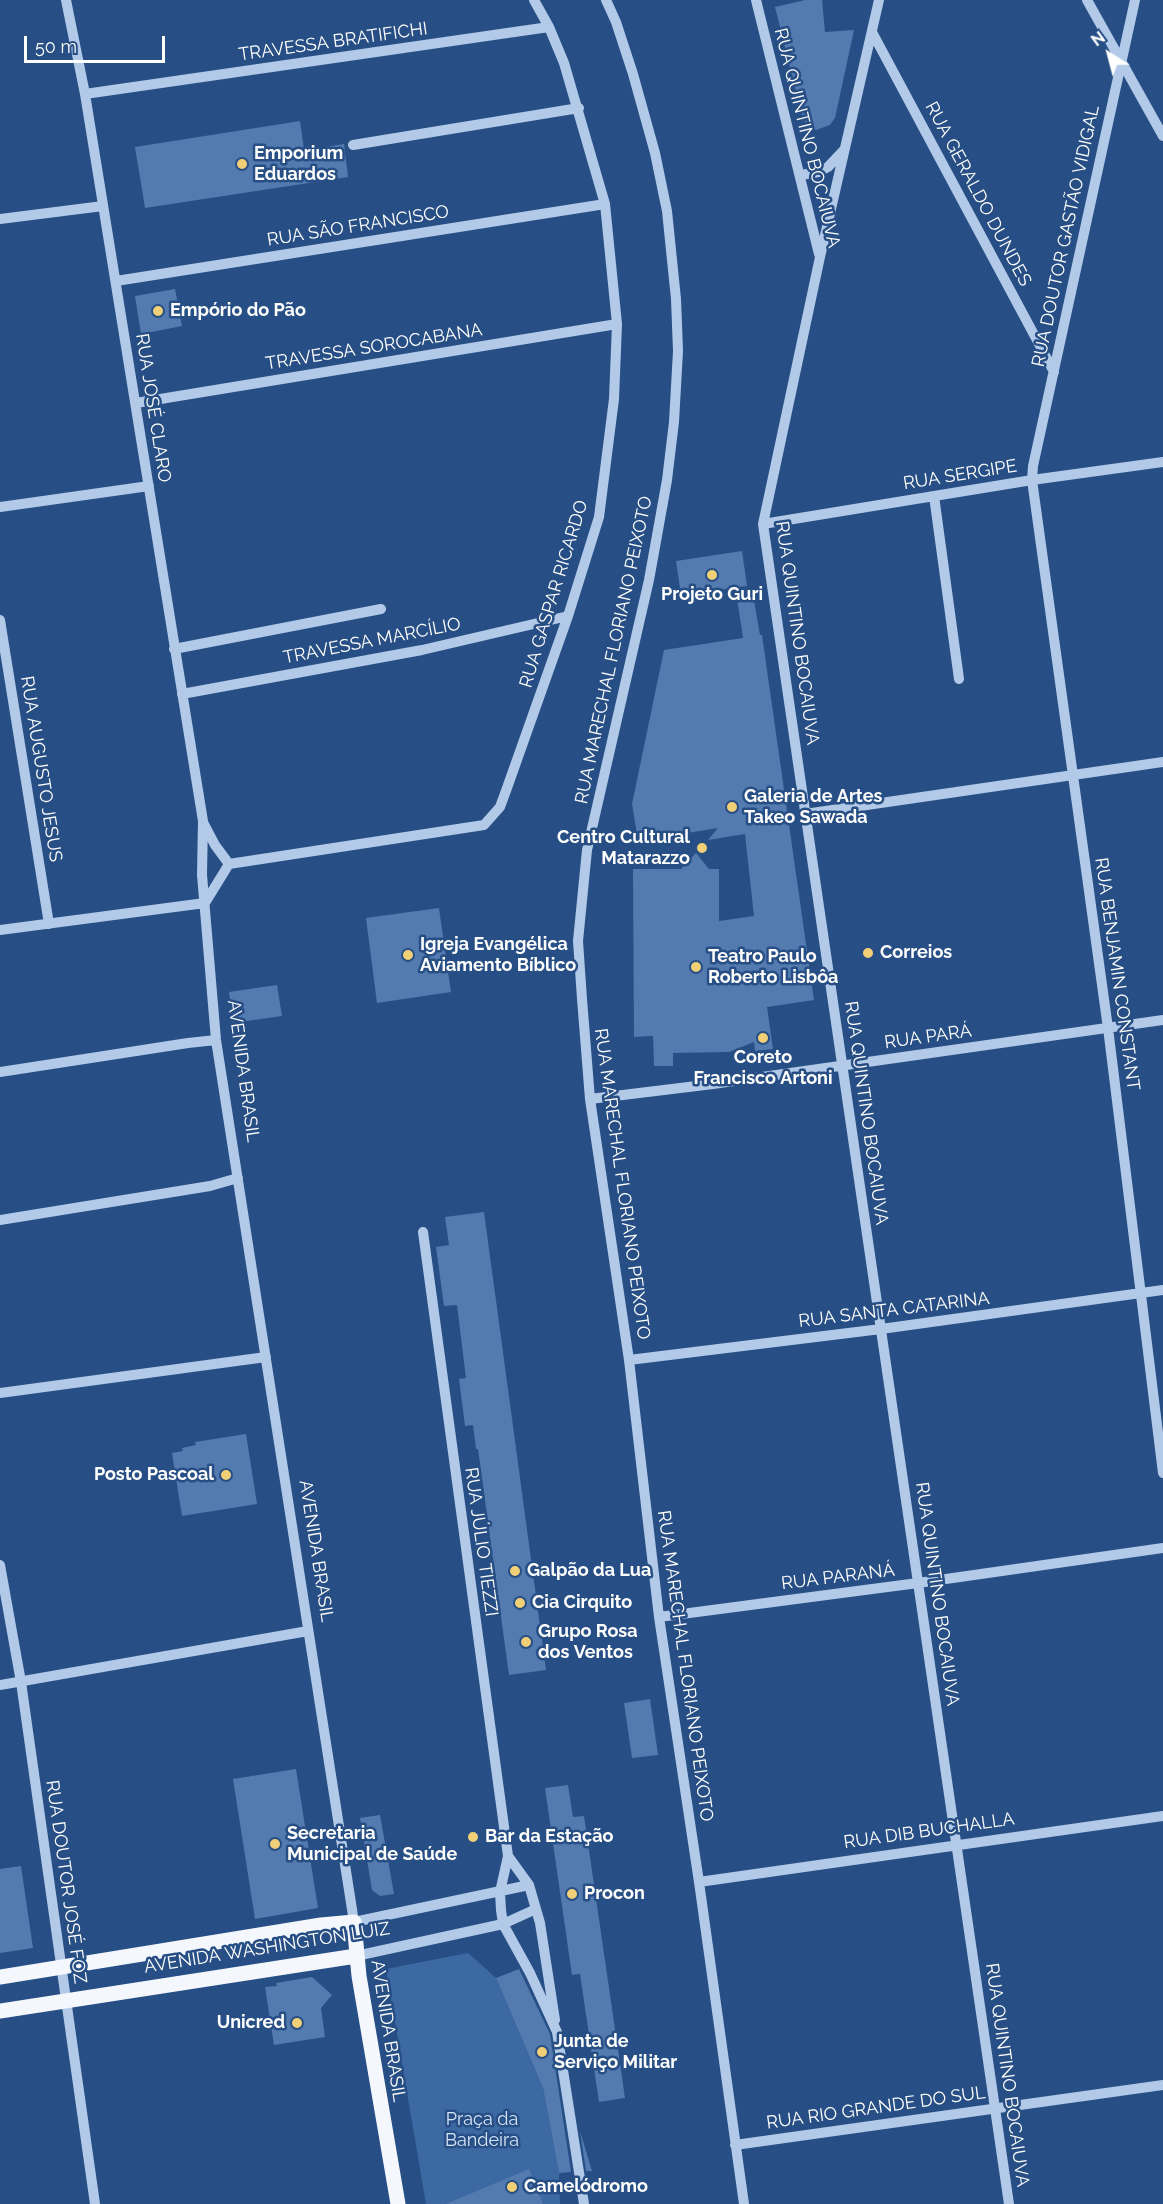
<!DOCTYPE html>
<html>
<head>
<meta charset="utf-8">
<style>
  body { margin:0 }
  #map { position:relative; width:1163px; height:2204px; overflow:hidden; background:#274f86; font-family:Raleway,sans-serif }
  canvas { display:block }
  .north { position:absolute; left:1079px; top:24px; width:60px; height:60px; -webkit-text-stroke:4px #274f86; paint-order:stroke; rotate:324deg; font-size:16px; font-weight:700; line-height:24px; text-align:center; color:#fff }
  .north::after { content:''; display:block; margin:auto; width:21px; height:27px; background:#fff; clip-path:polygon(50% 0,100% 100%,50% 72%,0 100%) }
  .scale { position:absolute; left:24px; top:36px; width:141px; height:27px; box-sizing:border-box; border:3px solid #fff; border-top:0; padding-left:8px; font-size:18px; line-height:21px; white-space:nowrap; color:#fff; -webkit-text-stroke:4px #274f86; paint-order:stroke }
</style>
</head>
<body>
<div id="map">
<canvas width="1163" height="2204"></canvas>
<div class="north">N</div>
<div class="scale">50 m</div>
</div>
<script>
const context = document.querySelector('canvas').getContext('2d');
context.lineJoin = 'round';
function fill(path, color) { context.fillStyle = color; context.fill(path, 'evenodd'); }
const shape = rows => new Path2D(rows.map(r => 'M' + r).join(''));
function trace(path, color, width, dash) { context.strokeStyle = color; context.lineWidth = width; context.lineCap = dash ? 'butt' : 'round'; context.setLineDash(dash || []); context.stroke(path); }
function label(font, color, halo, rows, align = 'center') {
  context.font = font + ' Raleway,sans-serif'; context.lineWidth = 5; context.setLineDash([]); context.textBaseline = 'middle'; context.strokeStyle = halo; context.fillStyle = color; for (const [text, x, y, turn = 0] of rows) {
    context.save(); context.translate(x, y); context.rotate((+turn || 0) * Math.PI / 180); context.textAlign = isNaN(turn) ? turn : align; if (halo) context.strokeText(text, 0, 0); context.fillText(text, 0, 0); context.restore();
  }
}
fill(shape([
  [468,1953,496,1978,543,2088,559,2173,560,2204,426,2204,386,1969]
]), '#3c69a2');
fill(shape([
  [805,0,822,0,825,32,854,30,835,118,830,125,816,130,808,126,803,119,775,7],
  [300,121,304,150,344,144,348,177,145,208,135,147],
  [175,289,182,326,141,334,135,296],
  [742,551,747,586,681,595,676,561],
  [753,595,760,635,762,635,814,1000,767,1007,773,1049,755,1051,754,1042,729,1052,673,1053,673,1066,654,1066,653,1036,634,1037,633,869,681,869,696,853,709,869,719,869,719,921,754,916,745,834,708,840,718,828,638,841,632,804,664,650,743,638,737,598],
  [439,908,451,992,377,1003,366,918],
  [277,985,282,1016,233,1023,229,992],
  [484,1212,546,1670,509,1675,478,1449,476,1449,473,1425,465,1426,459,1379,466,1378,457,1305,444,1306,436,1247,449,1245,445,1217],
  [246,1434,257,1504,182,1516,172,1453,183,1451,182,1448,196,1445,195,1442],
  [650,1699,658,1755,632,1758,624,1703],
  [296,1769,318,1908,255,1919,233,1779],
  [568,1785,573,1817,584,1816,625,2098,599,2102,580,1974,572,1975,545,1788],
  [380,1815,394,1894,380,1896,372,1890,360,1818],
  [21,1866,33,1948,0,1953,0,1869],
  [519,1969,550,2034,571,2172,559,2173,543,2088,496,1978],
  [312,1977,332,1995,321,2008,325,2037,274,2045,265,1987,277,1986,276,1983],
  [580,2131,592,2171,586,2171],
  [529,2169,543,2204,446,2204]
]), '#547baf');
trace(shape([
  [66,0,85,94,203,821,202,875,216,1040,354,1922,529,1885],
  [606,0,616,22,633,74,655,153,667,211,676,299,678,351,674,422,667,480,649,580,587,850,578,941,582,999,590,1099,629,1360,659,1617,699,1882,744,2204],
  [756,0,819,254],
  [879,0,820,257,763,524,1009,2204],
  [1087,0,1163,136],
  [1135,0,1033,466,1032,480,1108,1028,1163,1473],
  [872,32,1054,372],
  [85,94,549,27],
  [353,145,579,108],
  [801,175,819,172,828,167,844,150],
  [0,219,103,206],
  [116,281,605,204],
  [136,403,617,324],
  [934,496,959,679],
  [0,507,149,486],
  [763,524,1032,480,1163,462],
  [0,620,49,924],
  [174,649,381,609],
  [182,694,422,650,568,616],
  [805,814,1163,762],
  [204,824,215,845,229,864],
  [205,903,229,864,484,825,500,807,507,788,568,616,599,517,614,399,617,324,605,204,564,63,549,27,534,0],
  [0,930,205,903],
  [0,1072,188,1043,216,1040],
  [590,1099,713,1084,1163,1020],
  [0,1220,210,1186,238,1178],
  [423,1232,508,1856,500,1892,501,1910,503,1924,530,1973,557,2032,584,2204],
  [629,1360,881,1329,1163,1290],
  [0,1393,266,1357],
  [0,1565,21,1682,95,2204],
  [659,1617,918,1583,1163,1548],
  [0,1685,308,1631],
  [508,1856,529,1885,540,1923,555,2020],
  [699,1882,1163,1816],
  [356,1956,503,1924,536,1909],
  [735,2145,1163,2085]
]), '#b2cae8', 10);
trace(shape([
  [0,1977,321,1925,354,1922,359,1976,398,2204],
  [0,2011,356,1956]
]), '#f4f8fe', 15);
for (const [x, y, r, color] of [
  [242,164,6,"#f0cf77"],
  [158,311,6,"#f0cf77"],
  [712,575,6,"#f0cf77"],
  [732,807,6,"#f0cf77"],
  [702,848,6,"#f0cf77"],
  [868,953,6,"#f0cf77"],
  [408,955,6,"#f0cf77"],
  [696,967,6,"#f0cf77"],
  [763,1038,6,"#f0cf77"],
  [226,1475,6,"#f0cf77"],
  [515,1571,6,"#f0cf77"],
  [520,1603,6,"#f0cf77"],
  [526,1642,6,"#f0cf77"],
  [473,1837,6,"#f0cf77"],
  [275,1844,6,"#f0cf77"],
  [572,1894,6,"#f0cf77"],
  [297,2023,6,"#f0cf77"],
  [542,2052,6,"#f0cf77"],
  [512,2187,6,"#f0cf77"]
]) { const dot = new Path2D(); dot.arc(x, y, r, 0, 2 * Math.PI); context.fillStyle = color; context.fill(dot); trace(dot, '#274f86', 2); }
label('18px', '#fff', '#274f86', [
  ["TRAVESSA BRATIFICHI",333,42,-8],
  ["RUA QUINTINO BOCAIUVA",807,138,76],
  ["RUA GERALDO DUNDES",978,194,62],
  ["RUA SÃO FRANCISCO",358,226,-9],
  ["RUA DOUTOR GASTÃO VIDIGAL",1066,236,-78],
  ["TRAVESSA SOROCABANA",374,347,-9],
  ["RUA JOSÉ CLARO",153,408,81],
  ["RUA SERGIPE",960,475,-9],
  ["RUA GASPAR RICARDO",554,594,-73],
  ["RUA QUINTINO BOCAIUVA",797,633,82],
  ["TRAVESSA MARCÍLIO",372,641,-11],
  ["RUA MARECHAL FLORIANO PEIXOTO",614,650,-78],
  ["RUA AUGUSTO JESUS",41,769,81],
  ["RUA BENJAMIN CONSTANT",1117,974,82],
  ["RUA PARÁ",928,1037,-8],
  ["AVENIDA BRASIL",243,1071,82],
  ["RUA QUINTINO BOCAIUVA",866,1113,82],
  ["RUA MARECHAL FLORIANO PEIXOTO",622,1184,82],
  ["RUA SANTA CATARINA",894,1310,-7],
  ["RUA JÚLIO TIEZZI",481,1542,82],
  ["AVENIDA BRASIL",316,1551,81],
  ["RUA PARANÁ",838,1577,-7],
  ["RUA QUINTINO BOCAIUVA",937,1594,82],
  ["RUA MARECHAL FLORIANO PEIXOTO",685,1666,82],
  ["RUA DIB BUCHALLA",929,1831,-8],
  ["RUA DOUTOR JOSÉ FOZ",66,1882,82],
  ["AVENIDA WASHINGTON LUIZ",267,1948,-9],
  ["AVENIDA BRASIL",388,2031,81],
  ["RUA QUINTINO BOCAIUVA",1007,2075,82],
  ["RUA RIO GRANDE DO SUL",876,2108,-8]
]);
label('bold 18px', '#fff', '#274f86', [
  ["Emporium",254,154],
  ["Eduardos",254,175],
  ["Empório do Pão",170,311],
  ["Projeto Guri",712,595,"center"],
  ["Galeria de Artes",744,797],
  ["Takeo Sawada",744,818],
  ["Centro Cultural",690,838,"right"],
  ["Matarazzo",690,859,"right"],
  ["Igreja Evangélica",420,945],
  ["Aviamento Bíblico",420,966],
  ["Correios",880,953],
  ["Teatro Paulo",708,957],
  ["Roberto Lisbôa",708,978],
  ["Coreto",763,1058,"center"],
  ["Francisco Artoni",763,1079,"center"],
  ["Posto Pascoal",214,1475,"right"],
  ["Galpão da Lua",527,1571],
  ["Cia Cirquito",532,1603],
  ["Grupo Rosa",538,1632],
  ["dos Ventos",538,1653],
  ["Secretaria",287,1834],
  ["Municipal de Saúde",287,1855],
  ["Bar da Estação",485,1837],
  ["Procon",584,1894],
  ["Unicred",285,2023,"right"],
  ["Junta de",554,2042],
  ["Serviço Militar",554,2063],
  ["Camelódromo",524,2187]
], 'left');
label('18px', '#d5e4f6', '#274f86', [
  ["Praça da",482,2120],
  ["Bandeira",482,2141]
]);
</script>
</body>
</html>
